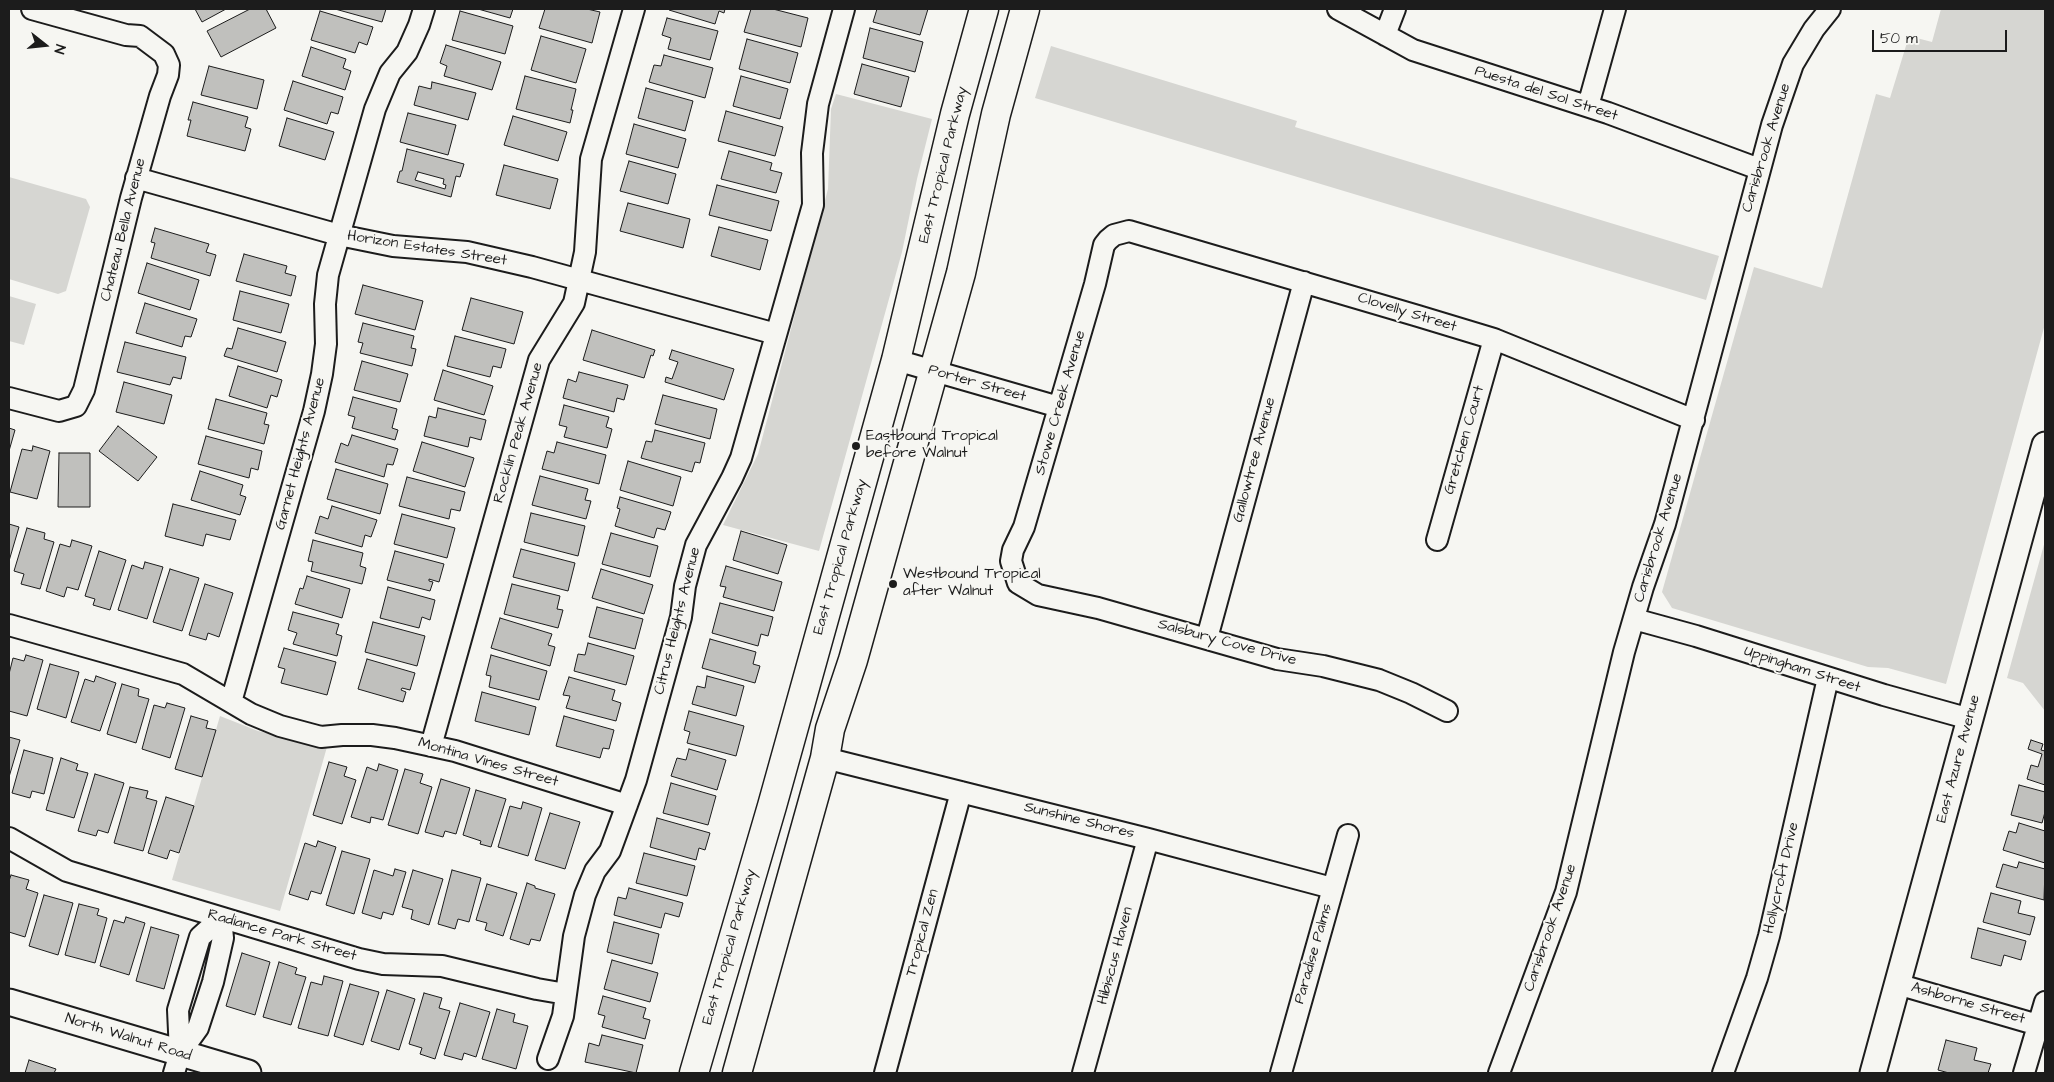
<!DOCTYPE html>
<html>
<head>
<meta charset="utf-8">
<style>
  body { margin:0 }
  #map { position:relative; width:2054px; height:1082px; overflow:hidden; background:#f6f6f2; font-family:"Architects Daughter",sans-serif }
  canvas { display:block }
  .frame { position:absolute; inset:0; border:10px solid #1c1c1c; pointer-events:none }
  .north { position:absolute; left:20px; top:20px; width:50px; height:50px; -webkit-text-stroke:4px #f6f6f2; paint-order:stroke; rotate:106deg; font-size:14px; font-weight:700; line-height:20px; text-align:center; color:#1c1c1c }
  .north::after { content:''; display:block; margin:auto; width:18px; height:22px; background:#1c1c1c; clip-path:polygon(50% 0,100% 100%,50% 72%,0 100%) }
  .scale { position:absolute; left:1872px; top:30px; width:135px; height:22px; box-sizing:border-box; border:2px solid #1c1c1c; border-top:0; padding-left:6px; font-size:15px; line-height:18px; white-space:nowrap; color:#1c1c1c; -webkit-text-stroke:4px #f6f6f2; paint-order:stroke }
</style>
</head>
<body>
<div id="map">
<canvas width="2054" height="1082"></canvas>
<div class="frame"></div>
<div class="north">N</div>
<div class="scale">50 m</div>
</div>
<script>
const context = document.querySelector('canvas').getContext('2d');
context.lineJoin = 'round';
function fill(path, color) { context.fillStyle = color; context.fill(path, 'evenodd'); }
const shape = rows => new Path2D(rows.map(r => 'M' + r).join(''));
function trace(path, color, width, dash) { context.strokeStyle = color; context.lineWidth = width; context.lineCap = dash ? 'butt' : 'round'; context.setLineDash(dash || []); context.stroke(path); }
function label(font, color, halo, rows, align = 'center') {
  context.font = font + ' "Architects Daughter",sans-serif'; context.lineWidth = 4; context.setLineDash([]); context.textBaseline = 'middle'; context.strokeStyle = halo; context.fillStyle = color; for (const [text, x, y, turn = 0] of rows) {
    context.save(); context.translate(x, y); context.rotate((+turn || 0) * Math.PI / 180); context.textAlign = isNaN(turn) ? turn : align; if (halo) context.strokeText(text, 0, 0); context.fillText(text, 0, 0); context.restore();
  }
}
fill(shape([
  [1941,9,2045,9,2045,324,1946,684,1888,668,1868,667,1672,608,1662,592,1754,267,1822,288,1876,94,1890,98,1909,36,1932,42],
  [1051,46,1297,121,1295,127,1719,256,1706,300,1035,98],
  [836,94,932,119,917,179,902,252,819,551,723,525,758,454,828,189,831,109],
  [9,177,86,199,90,207,66,291,58,294,9,279],
  [9,296,36,304,24,345,9,341],
  [2045,541,2045,711,2023,683,2007,678],
  [220,716,258,731,327,747,280,911,172,880]
]), '#d6d6d2');
const building = shape([
  [195,9,226,9,202,22,195,9],
  [250,9,266,9,276,28,221,57,207,31,250,9],
  [335,9,386,9,382,22,335,9],
  [478,9,513,9,510,18,478,9],
  [545,9,587,9,600,12,592,43,539,28,545,9],
  [669,9,725,9,724,13,719,11,715,24,669,10,669,9],
  [751,9,773,9,808,18,801,47,744,32,751,9],
  [877,9,928,9,920,35,873,22,877,9],
  [320,11,373,27,367,45,359,42,355,53,311,40,320,11],
  [460,11,513,26,505,54,452,40,460,11],
  [667,18,718,31,710,60,668,49,671,38,662,35,667,18],
  [870,28,923,42,915,72,863,58,870,28],
  [541,36,586,49,576,83,531,70,541,36],
  [747,39,798,53,790,83,739,69,747,39],
  [446,45,501,62,492,90,444,76,447,66,440,63,446,45],
  [311,47,346,59,343,68,351,71,345,90,302,76,311,47],
  [664,55,713,68,705,98,649,82,654,65,661,66,664,55],
  [862,64,909,77,901,107,854,94,862,64],
  [209,66,264,80,257,109,201,95,209,66],
  [525,76,576,89,571,110,573,110,570,123,516,109,525,76],
  [741,76,788,89,780,119,733,106,741,76],
  [293,81,343,97,338,114,331,112,327,124,284,110,293,81],
  [432,82,476,93,468,120,414,105,419,86,431,89,432,82],
  [646,88,693,101,685,131,638,118,646,88],
  [193,102,248,117,245,127,251,129,245,151,187,136,191,120,188,120,193,102],
  [726,111,783,127,775,156,718,141,726,111],
  [408,113,456,125,448,155,400,142,408,113],
  [513,116,567,132,558,161,504,145,513,116],
  [287,118,334,132,325,160,279,146,287,118],
  [634,124,686,139,678,168,626,154,634,124],
  [407,149,464,164,460,177,456,176,451,197,397,182,400,171,402,171,407,149],
  [418,172,444,179,443,184,446,185,445,189,415,180,418,172],
  [729,151,772,163,770,170,782,173,776,193,721,179,729,151],
  [629,161,676,174,668,204,620,191,629,161],
  [504,165,558,179,550,209,496,195,504,165],
  [717,185,779,201,771,231,709,215,717,185],
  [628,203,690,219,683,248,620,231,628,203],
  [719,227,768,240,760,270,711,256,719,227],
  [155,228,209,244,206,252,216,255,210,276,151,258,155,243,151,242,155,228],
  [244,254,287,266,285,273,296,276,291,296,236,281,244,254],
  [147,263,199,280,190,310,138,293,147,263],
  [363,285,423,301,415,330,355,314,363,285],
  [240,291,289,304,281,333,233,320,240,291],
  [471,298,523,312,514,344,462,330,471,298],
  [145,303,197,319,191,337,185,336,182,347,136,333,145,303],
  [363,323,414,336,411,348,416,349,412,366,360,353,363,343,358,342,363,323],
  [238,328,286,342,277,372,224,356,227,348,232,349,238,328],
  [592,330,655,350,653,356,651,355,644,378,583,360,592,330],
  [455,336,506,349,501,368,493,366,490,377,447,366,455,336],
  [125,342,186,357,181,379,173,377,170,385,117,372,125,342],
  [672,350,734,369,724,400,665,382,666,377,672,379,678,362,669,359,672,350],
  [362,361,408,374,400,402,354,390,362,361],
  [238,366,282,380,277,397,271,395,267,408,229,396,238,366],
  [443,370,493,386,484,415,434,400,443,370],
  [579,372,628,385,624,400,617,398,614,412,563,398,568,379,576,382,579,372],
  [124,382,172,395,164,424,116,412,124,382],
  [663,395,717,409,710,439,655,424,663,395],
  [353,397,397,409,392,428,398,430,395,440,352,428,355,417,348,415,353,397],
  [216,399,267,413,264,424,269,425,264,444,208,429,216,399],
  [564,405,609,417,606,427,612,429,607,448,564,437,567,427,559,425,564,405],
  [438,408,486,420,481,440,470,437,468,447,424,436,429,416,436,418,438,408],
  [118,426,157,457,138,481,99,451,118,426],
  [9,428,15,430,9,451,9,428],
  [655,430,705,443,700,463,695,462,692,472,641,458,646,441,652,442,655,430],
  [352,435,398,449,393,465,387,464,384,477,335,462,341,443,348,446,352,435],
  [206,436,262,451,258,470,251,468,249,478,198,464,206,436],
  [422,442,474,458,465,487,413,471,422,442],
  [557,442,606,455,599,484,542,469,547,451,554,453,557,442],
  [33,446,50,451,37,499,10,492,22,449,32,451,33,446],
  [59,453,90,453,90,507,58,507,59,453],
  [628,461,681,477,673,506,620,490,628,461],
  [336,469,388,484,380,514,327,499,336,469],
  [200,471,243,485,240,495,246,497,240,515,191,500,200,471],
  [540,476,588,489,585,500,591,501,586,519,532,505,540,476],
  [407,477,465,492,460,511,451,509,449,519,399,506,407,477],
  [620,497,671,512,665,530,657,528,654,538,615,526,620,509,617,508,620,497],
  [173,504,236,520,230,540,206,534,203,546,165,536,173,504],
  [332,506,377,520,371,537,365,535,362,547,315,533,320,516,328,519,332,506],
  [531,513,585,526,578,556,524,542,531,513],
  [402,514,455,528,447,558,394,544,402,514],
  [9,524,19,527,9,561,9,524],
  [27,528,45,533,44,539,54,542,40,589,21,584,24,574,14,571,27,528],
  [741,531,787,545,778,574,733,560,741,531],
  [611,533,658,546,650,577,602,564,611,533],
  [72,540,92,546,78,590,67,587,64,597,46,591,60,544,70,547,72,540],
  [313,540,363,553,360,566,366,568,362,584,311,571,313,562,308,561,313,540],
  [521,549,575,563,568,591,513,577,521,549],
  [99,551,126,560,110,610,93,605,95,599,85,596,99,551],
  [395,551,444,564,439,582,429,579,429,581,433,582,430,591,387,580,395,551],
  [145,562,163,567,147,619,118,610,132,565,143,569,145,562],
  [726,566,782,582,774,611,723,597,726,587,720,586,726,566],
  [170,569,199,578,182,631,153,622,170,569],
  [601,569,653,585,644,614,592,598,601,569],
  [307,576,350,589,342,618,295,604,300,588,303,589,307,576],
  [205,584,233,593,219,637,208,633,206,640,189,635,205,584],
  [512,584,560,596,557,609,563,610,558,628,504,614,512,584],
  [388,587,435,600,430,620,422,617,419,628,380,618,388,587],
  [720,603,773,617,768,636,761,634,758,646,712,633,720,603],
  [597,607,643,619,635,649,589,637,597,607],
  [293,612,339,624,336,634,342,636,337,656,293,644,297,633,288,630,293,612],
  [500,618,552,634,548,645,555,647,550,666,491,648,500,618],
  [373,622,425,636,417,666,365,652,373,622],
  [710,639,756,652,753,664,760,666,755,683,702,668,710,639],
  [588,643,634,656,626,685,574,671,578,654,585,655,588,643],
  [284,648,336,662,327,695,281,683,285,669,278,667,284,648],
  [26,655,43,660,27,716,9,711,9,674,13,658,24,661,26,655],
  [491,655,547,671,539,700,489,687,491,676,486,675,491,655],
  [367,659,415,673,410,690,402,688,401,690,406,692,403,702,358,689,367,659],
  [50,664,79,672,66,718,37,709,50,664],
  [96,676,116,683,100,731,71,722,85,679,94,682,96,676],
  [707,676,744,686,736,716,692,704,697,686,705,688,707,676],
  [569,677,615,690,612,700,621,703,616,721,566,708,570,696,563,695,569,677],
  [122,684,139,689,138,696,149,699,136,743,107,734,122,684],
  [482,692,536,707,529,735,475,721,482,692],
  [167,703,185,708,170,758,142,749,154,705,165,708,167,703],
  [689,711,744,726,736,756,687,743,690,732,684,730,689,711],
  [191,716,208,721,206,728,216,730,202,777,175,769,191,716],
  [564,716,614,730,609,749,603,748,600,758,556,746,564,716],
  [9,737,20,740,9,777,9,737],
  [2031,740,2043,744,2041,750,2045,751,2045,785,2027,779,2031,765,2038,767,2042,754,2028,749,2031,740],
  [689,749,726,760,717,790,671,776,677,758,686,760,689,749],
  [24,750,53,758,44,794,32,791,30,798,12,793,24,750],
  [61,758,78,764,76,770,88,773,74,818,46,810,61,758],
  [329,762,347,767,344,776,356,780,342,824,313,815,329,762],
  [379,764,398,770,383,820,371,817,370,823,351,817,367,767,377,771,379,764],
  [405,769,423,774,420,783,432,787,418,834,388,825,405,769],
  [95,774,124,783,108,833,98,830,96,836,78,831,95,774],
  [441,779,470,788,456,834,445,831,443,837,425,832,441,779],
  [671,783,716,796,708,825,663,813,671,783],
  [2019,785,2045,792,2045,812,2042,823,2011,815,2019,785],
  [130,787,148,791,146,798,157,801,143,851,114,843,130,787],
  [476,790,506,799,491,847,480,844,481,841,463,835,476,790],
  [166,797,194,806,179,853,170,850,167,859,148,853,166,797],
  [523,802,542,808,528,856,498,847,510,806,521,809,523,802],
  [550,813,580,822,565,869,535,860,550,813],
  [657,818,710,833,705,850,699,848,696,860,650,847,657,818],
  [2019,823,2045,831,2045,863,2003,850,2009,831,2016,833,2019,823],
  [318,841,336,847,321,894,311,891,308,900,289,894,305,843,316,847,318,841],
  [342,851,370,859,354,914,326,905,342,851],
  [644,853,695,866,687,896,636,883,644,853],
  [2019,862,2045,869,2044,900,1996,887,2003,864,2017,868,2019,862],
  [395,869,406,872,393,915,383,912,381,919,362,913,374,870,393,876,395,869],
  [413,870,443,879,429,925,411,919,413,910,402,907,413,870],
  [452,870,481,878,469,922,458,919,455,929,438,924,452,870],
  [11,875,29,880,26,889,38,893,25,937,9,932,9,881,11,875],
  [527,883,535,886,535,888,555,894,540,941,531,939,529,945,510,939,527,883],
  [487,884,517,893,503,936,485,930,487,923,476,920,487,884],
  [629,888,683,903,679,917,665,913,661,928,614,915,618,897,626,899,629,888],
  [1991,893,2021,901,2018,913,2035,917,2030,935,1983,922,1991,893],
  [44,895,73,903,58,955,29,946,44,895],
  [79,904,99,909,97,915,107,918,95,963,65,955,79,904],
  [126,917,145,923,129,975,100,966,114,920,124,923,126,917],
  [614,922,659,934,652,964,607,952,614,922],
  [151,927,179,935,164,989,136,981,151,927],
  [1978,928,2026,941,2021,960,2004,955,2001,966,1971,958,1978,928],
  [242,953,270,962,255,1015,226,1006,242,953],
  [612,960,658,973,650,1002,604,989,612,960],
  [279,962,297,968,295,974,306,977,291,1025,263,1017,279,962],
  [324,976,343,981,328,1036,298,1028,311,982,322,985,324,976],
  [350,984,379,992,363,1045,334,1036,350,984],
  [387,990,415,999,399,1050,371,1041,387,990],
  [424,993,442,998,439,1008,450,1011,435,1059,420,1054,422,1048,409,1044,424,993],
  [603,996,646,1008,643,1018,650,1020,645,1039,602,1027,605,1016,598,1014,603,996],
  [460,1003,490,1012,476,1057,464,1053,462,1060,444,1055,460,1003],
  [497,1009,515,1014,513,1022,528,1026,516,1069,482,1059,497,1009],
  [602,1035,643,1045,636,1073,585,1062,589,1043,599,1046,602,1035],
  [1946,1040,1977,1048,1974,1060,1991,1064,1988,1073,1949,1073,1938,1070,1946,1040],
  [29,1060,56,1069,54,1073,25,1073,29,1060]
]);
fill(building, '#c0c0bd');
trace(building, '#1c1c1c', 1);
const minor = shape([
  [1338,9,1413,50,1608,113,1759,169],
  [1385,35,1395,9],
  [1588,106,1615,9],
  [136,178,339,235,393,246,467,252,532,267,776,334],
  [896,360,1059,407],
  [9,398,59,411,76,406,84,390,131,198,160,96,168,75,169,65,164,54,140,36,126,35,32,9],
  [1437,540,1494,339],
  [1634,619,1696,636,1884,695,1970,719],
  [9,625,183,674,251,714,280,726,321,737,342,735,372,735,395,738,455,751,627,805],
  [1207,638,1304,282],
  [231,702,314,411,322,374,326,344,325,304,328,275,375,109,390,73,407,52,419,25,424,9],
  [1447,711,1411,693,1379,680,1323,666,1277,659,1098,608,1038,595,1018,583,1011,561,1013,550,1024,527,1095,284,1104,245,1108,240,1114,235,1129,231,1418,316,1494,339,1694,420],
  [431,746,539,360,574,303,585,252,591,159,634,9],
  [825,758,1148,839,1332,888],
  [9,838,67,871,359,959,383,964,442,966,537,989,566,994],
  [1897,984,2038,1025],
  [180,1053,178,1010,200,937,221,918],
  [548,1059,563,1016,574,936,585,895,595,871,610,851,636,780,681,617,685,586,696,545,732,478,741,458,813,205,812,153,818,104,844,9],
  [174,1073,180,1053,198,1028,213,982,223,938,221,918],
  [885,1073,961,792],
  [1083,1073,1148,839],
  [1281,1073,1348,835],
  [1499,1073,1566,892,1624,652,1643,587,1665,524,1772,125,1793,64,1814,29,1830,9],
  [1723,1073,1757,978,1769,936,1828,678],
  [2024,1073,2045,1002]
]);
const tertiary = shape([
  [9,1002,248,1073],
  [1873,1073,2045,445]
]);
const secondary = shape([
  [694,1073,772,806,896,360,955,114,984,9],
  [737,1073,825,758,830,729,853,660,961,273,996,114,1025,9]
]);
trace(minor, '#1c1c1c', 24);
trace(tertiary, '#1c1c1c', 29);
trace(secondary, '#1c1c1c', 31);
trace(minor, '#f6f6f2', 20);
trace(tertiary, '#f6f6f2', 25);
trace(secondary, '#f6f6f2', 28);
for (const [x, y, r, color] of [
  [856,446,5,"#1c1c1c"],
  [893,584,5,"#1c1c1c"]
]) { const dot = new Path2D(); dot.arc(x, y, r, 0, 2 * Math.PI); context.fillStyle = color; context.fill(dot); trace(dot, '#f6f6f2', 2); }
label('15px', '#1c1c1c', '#f6f6f2', [
  ["Puesta del Sol Street",1546,94,18],
  ["Carisbrook Avenue",1767,148,-73],
  ["East Tropical Parkway",944,165,-76],
  ["Chateau Bella Avenue",124,230,-76],
  ["Horizon Estates Street",427,249,9],
  ["Clovelly Street",1407,313,17],
  ["Porter Street",977,384,16],
  ["Stowe Creek Avenue",1061,403,-74],
  ["Rocklin Peak Avenue",519,433,-74],
  ["Gretchen Court",1465,440,-74],
  ["Garnet Heights Avenue",301,454,-75],
  ["Gallowtree Avenue",1255,460,-75],
  ["Carisbrook Avenue",1659,538,-73],
  ["East Tropical Parkway",841,557,-74],
  ["Citrus Heights Avenue",678,621,-76],
  ["Salsbury Cove Drive",1227,643,15],
  ["Uppingham Street",1802,670,18],
  ["East Azure Avenue",1959,759,-75],
  ["Montina Vines Street",488,763,16],
  ["Sunshine Shores",1079,821,14],
  ["Hollycroft Drive",1782,878,-77],
  ["Carisbrook Avenue",1551,928,-71],
  ["Tropical Zen",923,933,-75],
  ["Radiance Park Street",282,936,16],
  ["East Tropical Parkway",730,947,-74],
  ["Paradise Palms",1314,954,-74],
  ["Hibiscus Haven",1116,956,-75],
  ["Ashborne Street",1968,1004,16],
  ["North Walnut Road",128,1038,17]
]);
label('15px', '#1c1c1c', '#f6f6f2', [
  ["Eastbound Tropical",866,437],
  ["before Walnut",866,454],
  ["Westbound Tropical",903,575],
  ["after Walnut",903,592]
], 'left');
</script>
</body>
</html>
